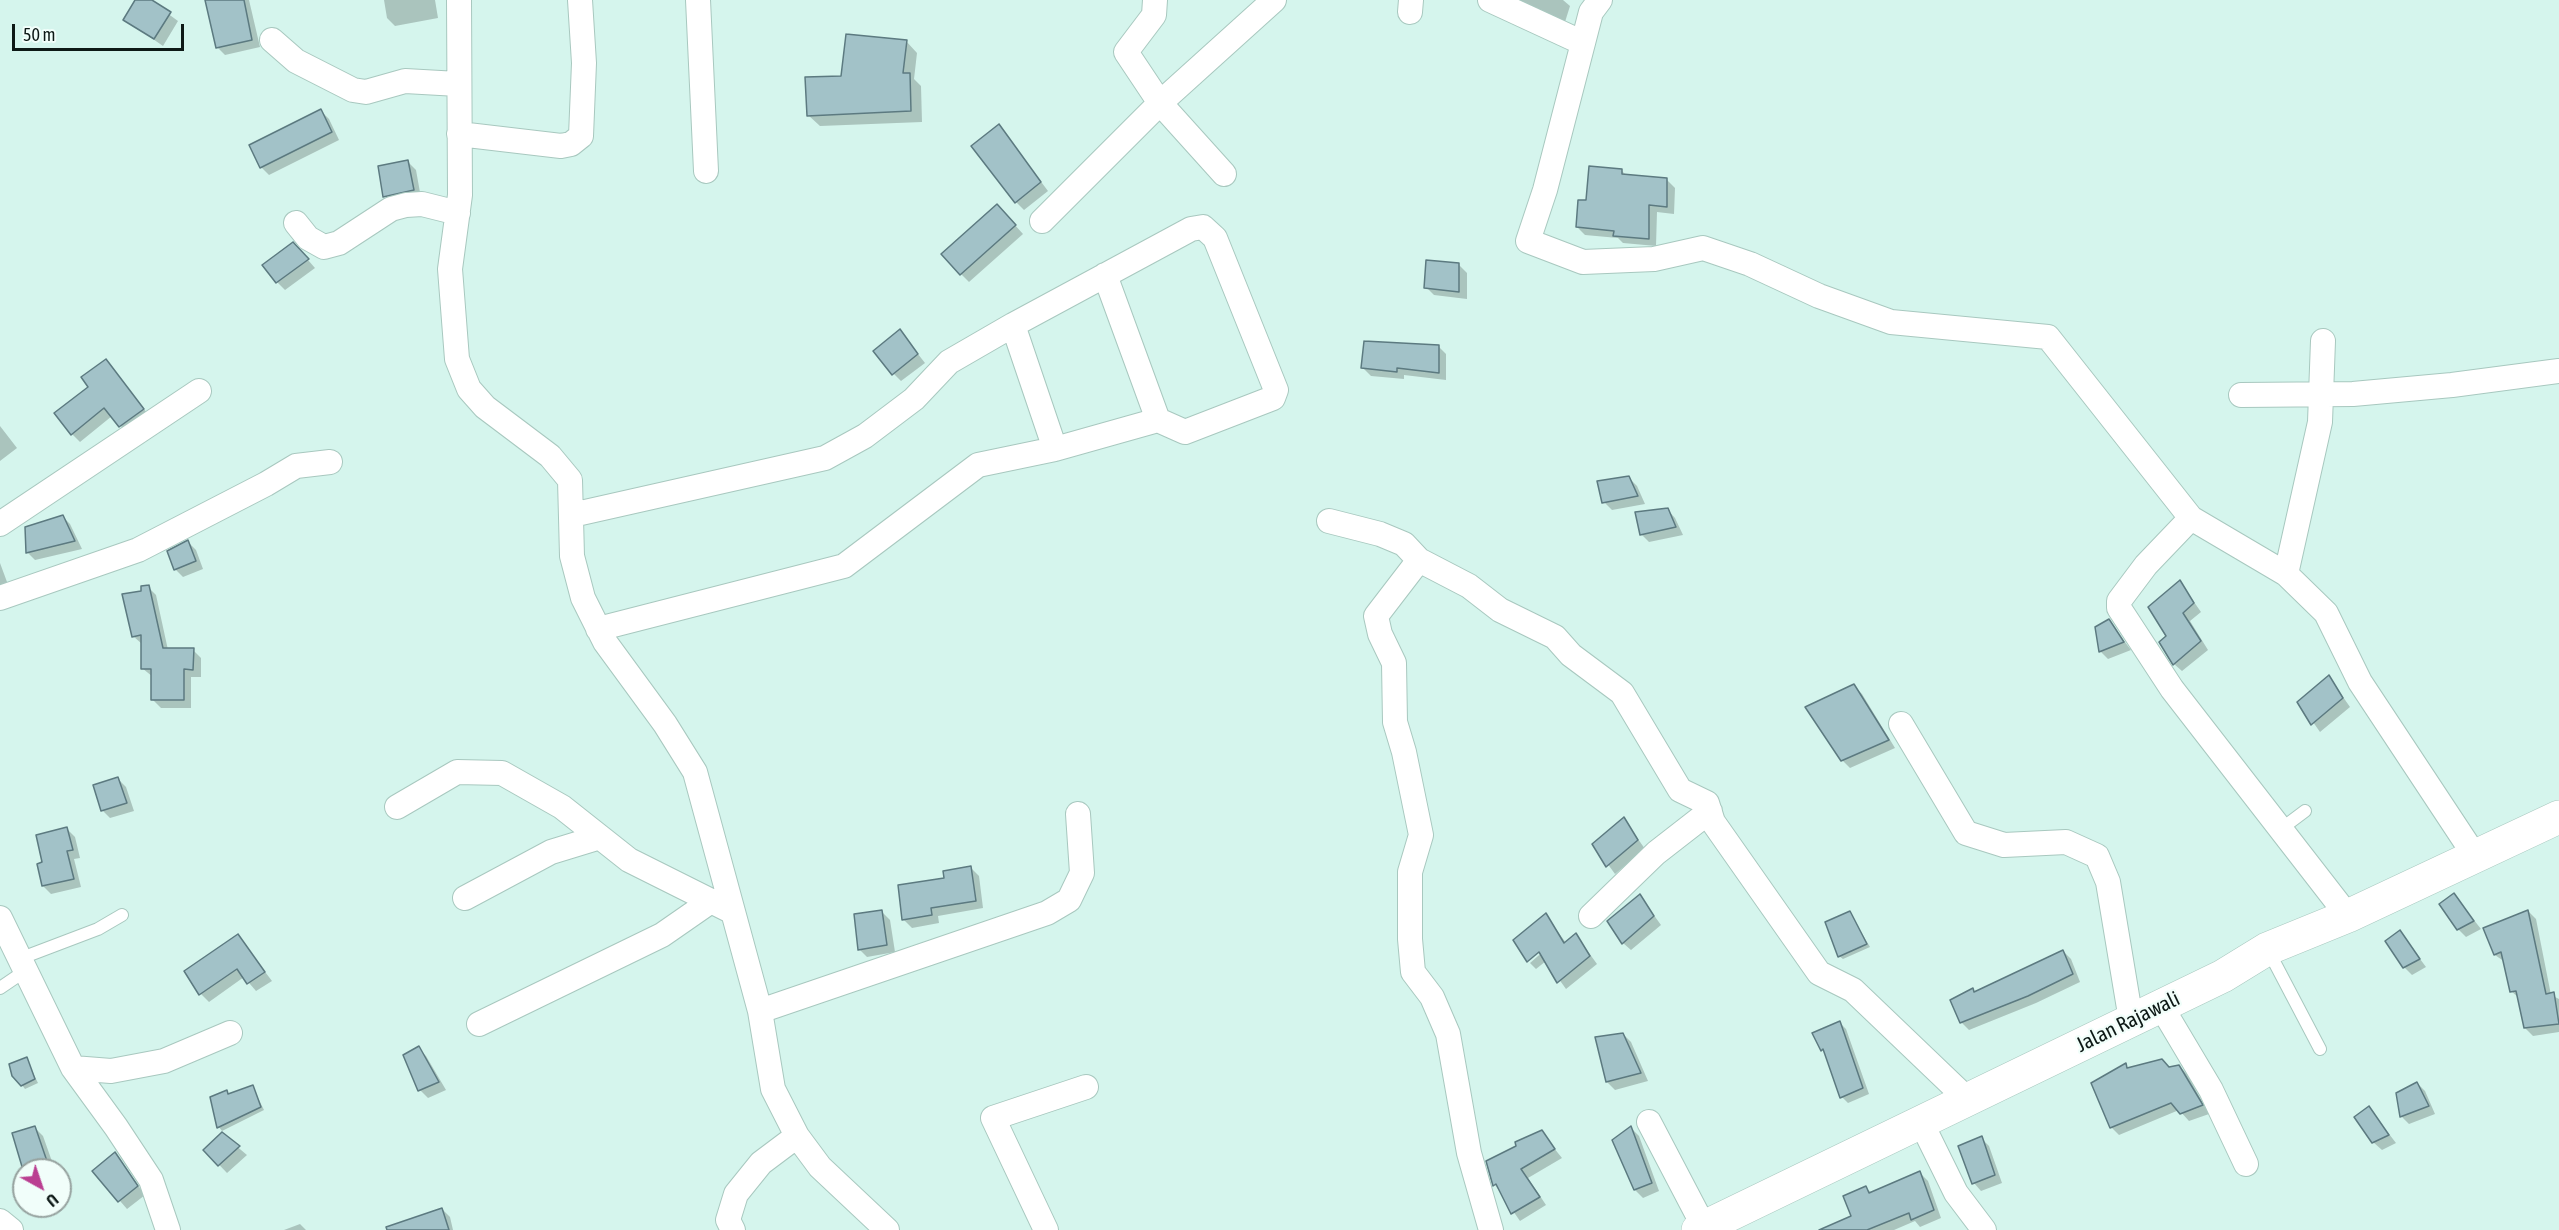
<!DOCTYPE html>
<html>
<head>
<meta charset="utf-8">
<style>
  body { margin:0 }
  #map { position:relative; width:2559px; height:1230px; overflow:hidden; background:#d5f5ed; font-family:"Asap Condensed",sans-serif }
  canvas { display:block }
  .north { position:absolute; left:12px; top:1158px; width:60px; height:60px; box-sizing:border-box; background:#f1fefa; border:2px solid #96a29f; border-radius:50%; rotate:140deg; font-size:16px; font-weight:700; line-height:24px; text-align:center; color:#0d1916 }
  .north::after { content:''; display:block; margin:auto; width:21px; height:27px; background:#ba3f91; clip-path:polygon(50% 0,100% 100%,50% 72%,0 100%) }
  .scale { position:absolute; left:12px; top:24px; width:172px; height:27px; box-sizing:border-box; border:3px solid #0d1916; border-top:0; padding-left:8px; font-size:18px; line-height:21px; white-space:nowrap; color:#0d1916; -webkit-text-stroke:4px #f1fefa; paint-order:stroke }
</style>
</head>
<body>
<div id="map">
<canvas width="2559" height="1230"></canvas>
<div class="north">U</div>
<div class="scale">50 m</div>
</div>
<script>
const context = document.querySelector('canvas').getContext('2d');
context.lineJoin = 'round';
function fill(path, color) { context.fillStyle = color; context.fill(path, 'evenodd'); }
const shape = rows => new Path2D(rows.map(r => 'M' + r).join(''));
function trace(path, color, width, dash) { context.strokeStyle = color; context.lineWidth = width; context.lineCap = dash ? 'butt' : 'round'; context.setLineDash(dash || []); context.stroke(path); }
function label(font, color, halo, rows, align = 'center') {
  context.font = font + ' "Asap Condensed",sans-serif'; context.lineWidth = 4.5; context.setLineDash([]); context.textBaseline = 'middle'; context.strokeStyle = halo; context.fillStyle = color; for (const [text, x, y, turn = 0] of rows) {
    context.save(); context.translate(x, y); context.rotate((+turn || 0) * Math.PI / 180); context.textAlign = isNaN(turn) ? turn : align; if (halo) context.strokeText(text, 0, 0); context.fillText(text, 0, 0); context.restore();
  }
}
fill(shape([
  [136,0,149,0,178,21,163,46,124,19],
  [207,0,249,0,260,47,225,55,217,47],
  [384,0,435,0,438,18,395,26,387,18],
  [1517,0,1563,0,1570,6,1565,22],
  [906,41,917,53,914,79,921,86,922,122,820,126,808,115,843,77],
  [321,111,329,119,339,140,269,175,261,167],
  [999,126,1048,191,1024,210,1016,202],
  [408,162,416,170,421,198,393,204,385,196],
  [1622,171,1627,176,1667,180,1675,188,1674,214,1657,212,1656,246,1623,243,1618,238,1585,235,1577,227,1587,202],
  [1005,214,1023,234,969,282,961,274],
  [301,252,315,268,285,290,277,282],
  [1459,265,1467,273,1467,299,1434,295,1426,287],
  [900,331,925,363,901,381,894,374],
  [1407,343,1438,346,1446,354,1446,380,1404,375,1404,379,1371,376,1363,368,1407,346],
  [106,361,151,418,128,434,112,416,80,442,72,434,90,387],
  [0,426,17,448,0,461],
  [1629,478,1637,486,1645,504,1612,510,1604,502],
  [1667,509,1675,518,1683,535,1649,542,1641,534],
  [62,516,70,524,82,549,35,560,27,552],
  [188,542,196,550,203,569,183,577,175,569],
  [0,563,10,590,0,595],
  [2180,582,2201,612,2190,621,2208,650,2182,671,2174,664,2168,637],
  [148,587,156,595,168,650,193,650,201,658,201,677,191,677,191,708,161,708,153,700,153,677,142,668,142,644,133,636,142,592],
  [2109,621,2131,650,2108,659,2100,651],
  [2329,677,2350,707,2320,732,2299,702],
  [1854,686,1862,694,1895,748,1850,768,1842,760],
  [118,779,126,787,134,811,110,818,102,810],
  [1624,819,1645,849,1615,874,1594,845],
  [67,829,75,837,80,858,74,859,81,887,51,894,43,886,39,865,44,864],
  [971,868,979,876,983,908,938,916,939,923,912,928,904,920,945,879],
  [2454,895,2481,929,2466,937,2458,929],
  [1640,896,1661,925,1631,950,1623,943],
  [2528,911,2536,919,2551,995,2559,999,2559,1032,2533,1036,2525,1028,2519,998,2511,991,2505,962,2495,955,2485,929],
  [882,912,890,920,895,952,867,957,859,949],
  [1850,913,1870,947,1843,959,1839,956],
  [1546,915,1566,943,1576,935,1597,964,1566,989,1546,961,1536,969,1530,963,1546,949],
  [2400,932,2426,967,2412,975,2404,967],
  [238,936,272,981,256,991,244,977,209,1002,201,994],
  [2063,951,2071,959,2080,982,2036,1003,1969,1030,1961,1022,1973,990,1976,993],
  [1840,1023,1846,1029,1869,1094,1848,1103,1842,1097,1827,1054,1822,1050],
  [1623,1034,1631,1042,1648,1081,1615,1090,1607,1082],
  [418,1048,426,1056,446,1090,428,1098,420,1090],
  [26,1059,38,1083,25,1089,22,1085],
  [2125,1065,2129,1069,2179,1066,2187,1074,2209,1114,2189,1121,2179,1110,2119,1135,2111,1127],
  [2417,1083,2425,1091,2435,1114,2409,1124,2402,1117,2397,1094],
  [252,1086,264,1110,222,1131,219,1127,227,1092,230,1095],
  [2369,1108,2396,1143,2382,1150,2373,1142],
  [35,1128,43,1136,55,1170,24,1170,24,1174,14,1134],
  [1631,1128,1639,1136,1659,1191,1643,1198,1635,1190],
  [1541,1132,1562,1158,1528,1178,1546,1205,1520,1221,1495,1185,1488,1162],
  [222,1134,247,1155,227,1173,205,1150],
  [1981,1138,1989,1146,2002,1183,1981,1191,1974,1183],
  [115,1154,145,1195,127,1209,94,1171],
  [1920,1173,1928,1181,1941,1218,1920,1227,1915,1221,1894,1230,1825,1230,1852,1217,1866,1188,1872,1193],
  [442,1209,450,1217,453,1230,405,1230],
  [300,1224,306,1230,284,1230]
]), '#0003');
const building = shape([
  [135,0,152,0,171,12,154,39,123,20,135,0],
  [205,0,244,0,252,40,216,48,205,0],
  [846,34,907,40,903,73,910,73,911,111,807,116,805,77,841,76,846,34],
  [321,109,332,132,260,168,249,145,321,109],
  [999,124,1041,182,1015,203,971,146,999,124],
  [408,160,414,190,383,197,378,166,408,160],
  [1589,166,1622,169,1622,174,1667,178,1667,207,1649,205,1649,239,1613,236,1614,231,1576,227,1578,200,1586,200,1589,166],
  [997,204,1016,225,960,275,941,254,997,204],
  [293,242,309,259,276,283,262,265,293,242],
  [1426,260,1459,263,1459,292,1424,288,1426,260],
  [900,329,918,354,892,375,873,351,900,329],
  [1364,341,1439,345,1439,373,1397,368,1397,372,1361,368,1364,341],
  [106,359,144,409,119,427,104,408,71,435,54,413,88,387,81,377,106,359],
  [1629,476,1638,496,1602,503,1597,481,1629,476],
  [1668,508,1676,527,1640,535,1635,512,1668,508],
  [63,515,75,541,26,553,25,527,63,515],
  [188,540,196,561,174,570,167,551,188,540],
  [2180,580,2194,603,2183,613,2201,641,2173,665,2159,642,2166,636,2148,607,2180,580],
  [149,585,163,648,194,648,193,670,184,669,184,700,151,700,151,669,141,669,141,635,132,637,122,594,141,591,141,586,149,585],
  [2109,619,2124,642,2099,652,2095,627,2109,619],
  [2329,675,2343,698,2311,725,2297,702,2329,675],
  [1854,684,1889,740,1841,761,1805,707,1854,684],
  [118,777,127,803,101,811,93,785,118,777],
  [1624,817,1638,840,1606,867,1592,844,1624,817],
  [67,827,73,850,67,851,74,879,42,886,37,864,42,862,36,835,67,827],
  [971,866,976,901,931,908,932,915,902,920,898,885,944,878,943,871,971,866],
  [2454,893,2474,921,2457,930,2439,904,2454,893],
  [1640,894,1654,916,1622,944,1607,921,1640,894],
  [882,910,887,945,858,950,854,914,882,910],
  [2528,910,2546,994,2554,992,2559,1024,2524,1028,2516,991,2510,992,2501,952,2494,955,2483,928,2528,910],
  [1850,911,1867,944,1838,957,1825,922,1850,911],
  [1546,913,1564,943,1576,933,1590,956,1557,983,1539,952,1527,962,1513,940,1546,913],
  [2400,930,2420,959,2403,968,2385,941,2400,930],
  [238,934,265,972,247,984,237,969,199,995,184,971,238,934],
  [2063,950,2073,974,2028,996,1960,1023,1950,1000,1973,988,1974,992,2063,950],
  [1840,1021,1863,1088,1840,1098,1823,1049,1821,1051,1812,1033,1840,1021],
  [1623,1033,1641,1073,1606,1082,1595,1037,1623,1033],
  [419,1046,439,1082,418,1091,403,1055,419,1046],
  [27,1057,35,1079,21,1086,12,1076,9,1064,27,1057],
  [2162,1059,2169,1067,2179,1065,2203,1105,2180,1114,2171,1103,2110,1128,2091,1083,2126,1063,2127,1068,2162,1059],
  [2417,1082,2429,1106,2400,1117,2396,1093,2417,1082],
  [253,1085,261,1107,217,1128,210,1097,227,1090,228,1094,253,1085],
  [2369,1106,2389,1135,2372,1143,2354,1117,2369,1106],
  [35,1126,50,1170,23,1170,12,1133,35,1126],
  [1631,1126,1652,1183,1634,1190,1612,1140,1631,1126],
  [1542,1130,1555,1149,1521,1169,1540,1197,1511,1214,1496,1184,1493,1186,1486,1161,1516,1146,1515,1142,1542,1130],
  [222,1132,240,1146,218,1166,203,1150,222,1132],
  [1982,1136,1995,1175,1972,1184,1958,1146,1982,1136],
  [115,1152,138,1186,118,1202,92,1171,115,1152],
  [1920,1171,1934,1210,1911,1220,1909,1213,1867,1230,1819,1230,1851,1216,1843,1196,1866,1186,1869,1193,1920,1171],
  [442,1208,449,1230,387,1230,386,1227,442,1208]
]);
fill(building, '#a2c2c8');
trace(building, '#5c7a80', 1.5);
const lane = shape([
  [2281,829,2305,811],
  [2268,950,2320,1049],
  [19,959,98,929,122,915],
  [0,988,25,971]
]);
const street = shape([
  [459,0,460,195,450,269,457,359,469,389,485,407,550,456,570,480,572,556,583,598,605,642,665,724,695,772,760,1011],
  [698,0,706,171],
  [1155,0,1154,15,1126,52,1160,103,1224,174],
  [1490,0,1583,43],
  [1600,0,1591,12,1545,190,1528,241,1583,262,1654,259,1703,248,1750,264,1819,296,1891,322,2048,337,2191,518,2286,574,2326,613,2360,682,2475,856],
  [1410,12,1411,0],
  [272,40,296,61,353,90,366,92,405,81,458,84],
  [459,134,561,146,571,144,581,136,584,63,580,0],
  [1042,221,1160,103,1274,0],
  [296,223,308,238,324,247,339,243,391,209,406,205,422,204,458,213],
  [1105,275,1158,420],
  [1013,325,1191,229,1203,227,1215,238,1276,390,1273,398,1185,432,1158,420,1055,449],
  [2241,395,2353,394,2452,385,2559,371],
  [572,515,825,458,865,436,914,399,949,362,1013,325,1055,449,978,465,844,566,598,629],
  [2191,518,2146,565,2119,601,2119,608,2172,689,2348,916],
  [1329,521,1380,534,1404,544,1419,560,1469,586,1500,610,1555,637,1571,655,1622,693,1680,790,1707,803,1713,822,1819,973,1853,990,1967,1099],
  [0,524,199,391],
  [1419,560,1376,616,1380,634,1394,663,1395,722,1404,752,1421,835,1410,872,1410,939,1413,972,1432,997,1448,1034,1469,1153,1491,1230],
  [2286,574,2320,422,2323,341],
  [0,598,138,550,266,484,296,466,330,462],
  [1901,724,1966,833,2004,845,2066,842,2097,856,2108,882,2131,1020],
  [397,807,457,772,502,773,562,807,629,860,733,912],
  [465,898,551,852,600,837],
  [1591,916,1656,853,1710,811],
  [0,918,73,1068,116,1127,151,1180,168,1230],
  [2161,1006,2211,1090,2246,1164],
  [479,1024,662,935,711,901],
  [73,1068,111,1071,164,1061,230,1033],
  [1649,1122,1704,1227],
  [1921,1122,1956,1193,1984,1230],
  [0,1221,11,1230],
  [733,1230,728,1220,736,1194,761,1163,797,1136],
  [887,1230,820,1167,797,1136,773,1089,760,1011,1047,913,1069,900,1082,873,1078,814],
  [1046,1230,993,1118,1086,1087]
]);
const secondary = shape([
  [1698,1230,2223,976,2267,949,2348,916,2559,817]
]);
trace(lane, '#a8c8bf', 14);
trace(street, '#a8c8bf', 26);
trace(secondary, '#a8c8bf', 34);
trace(lane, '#fff', 12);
trace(street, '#fff', 24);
trace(secondary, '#fff', 33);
label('21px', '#0d1916', '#f1fefa', [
  ["Jalan Rajawali",2128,1022,-26]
]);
</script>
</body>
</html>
